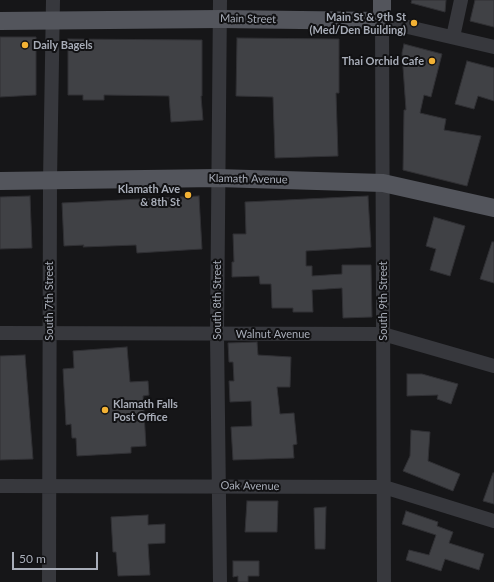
<!DOCTYPE html>
<html>
<head>
<meta charset="utf-8">
<style>
  body { margin:0 }
  #map { position:relative; width:494px; height:582px; overflow:hidden; background:#161618; font-family:Lato,sans-serif }
  canvas { display:block }
  .scale { position:absolute; left:12px; top:552px; width:86px; height:18px; box-sizing:border-box; border:2px solid #a8adb8; border-top:0; padding-left:5px; font-size:12px; line-height:14px; white-space:nowrap; color:#a8adb8; -webkit-text-stroke:3px #111113; paint-order:stroke }
</style>
</head>
<body>
<div id="map">
<canvas width="494" height="582"></canvas>
<div class="scale">50 m</div>
</div>
<script>
const context = document.querySelector('canvas').getContext('2d');
context.lineJoin = 'round';
function fill(path, color) { context.fillStyle = color; context.fill(path, 'evenodd'); }
const shape = rows => new Path2D(rows.map(r => 'M' + r).join(''));
function trace(path, color, width, dash) { context.strokeStyle = color; context.lineWidth = width; context.lineCap = dash ? 'butt' : 'round'; context.setLineDash(dash || []); context.stroke(path); }
function label(font, color, halo, rows, align = 'center') {
  context.font = font + ' Lato,sans-serif'; context.lineWidth = 4; context.setLineDash([]); context.textBaseline = 'middle'; context.strokeStyle = halo; context.fillStyle = color; for (const [text, x, y, turn = 0] of rows) {
    context.save(); context.translate(x, y); context.rotate((+turn || 0) * Math.PI / 180); context.textAlign = isNaN(turn) ? turn : align; if (halo) context.strokeText(text, 0, 0); context.fillText(text, 0, 0); context.restore();
  }
}
const building = shape([
  [412,0,446,0,445,12,411,3,412,0],
  [475,0,494,0,494,27,470,21,475,0],
  [0,37,36,37,36,95,0,97,0,37],
  [237,38,339,39,339,93,336,93,338,156,275,158,273,97,236,96,237,38],
  [68,39,202,40,202,96,201,96,203,120,171,122,169,96,104,95,104,100,83,100,83,95,68,95,68,39],
  [404,44,442,54,431,97,424,95,420,113,446,119,444,130,481,136,467,186,403,170,404,110,406,110,402,53,404,44],
  [467,61,494,68,494,101,478,96,474,109,455,104,467,61],
  [30,196,32,248,0,249,0,197,30,196],
  [199,196,202,249,137,253,136,245,83,247,84,245,64,246,62,203,199,196],
  [368,196,371,247,306,251,306,266,312,266,312,276,342,274,342,265,371,265,372,317,343,318,342,288,312,290,313,312,293,312,293,308,272,308,271,284,260,284,259,276,232,277,232,262,234,262,233,234,246,234,245,202,368,196],
  [434,217,465,226,450,276,430,270,436,249,426,246,434,217],
  [492,242,494,242,494,283,480,279,492,242],
  [257,342,258,355,291,357,290,387,277,387,280,414,294,413,297,444,293,445,294,458,233,460,231,427,252,426,251,401,230,402,229,381,234,381,233,362,229,362,228,343,257,342],
  [127,347,130,382,148,381,149,395,143,396,146,446,131,447,131,453,77,456,76,438,72,438,71,424,66,425,63,369,74,368,73,351,127,347],
  [25,355,33,459,0,460,0,356,25,355],
  [407,374,422,374,458,384,451,404,437,399,438,395,407,396,407,374],
  [411,430,430,432,428,461,460,474,453,491,403,471,410,456,411,430],
  [493,473,494,473,494,504,483,501,493,473],
  [247,501,278,501,277,532,245,532,247,501],
  [326,507,325,549,315,549,314,508,326,507],
  [406,511,438,522,437,526,453,532,449,543,484,554,479,570,445,559,441,571,406,560,409,550,429,555,436,535,402,524,406,511],
  [148,515,148,525,165,524,165,543,148,544,150,575,118,576,116,552,113,552,111,517,148,515],
  [233,561,259,561,259,576,248,576,248,582,238,582,238,576,233,577,233,561]
]);
fill(building, '#404145');
trace(building, '#303034', 1);
trace(shape([
  [453,37,461,0],
  [0,333,383,334,494,366],
  [0,486,384,487,494,521],
  [49,582,50,181,53,0],
  [220,582,217,334,220,0],
  [384,582,382,21,494,47]
]), '#37383d', 14);
trace(shape([
  [0,21,220,19,382,21,382,0],
  [0,181,217,178,383,183,494,208]
]), '#53555c', 18);
for (const [x, y, r, color] of [
  [414,23,4,"#f2b134"],
  [25,45,4,"#f2b134"],
  [432,61,4,"#f2b134"],
  [188,195,4,"#f2b134"],
  [105,410,4,"#f2b134"]
]) { const dot = new Path2D(); dot.arc(x, y, r, 0, 2 * Math.PI); context.fillStyle = color; context.fill(dot); trace(dot, '#111113', 1.5); }
label('bold 11px', '#a8adb8', '#111113', [
  ["Main St & 9th St",406,17],
  ["(Med/Den Building)",406,30],
  ["Daily Bagels",33,45,"left"],
  ["Thai Orchid Cafe",424,61],
  ["Klamath Ave",180,189],
  ["& 8th St",180,202],
  ["Klamath Falls",113,404,"left"],
  ["Post Office",113,417,"left"]
], 'right');
label('11px', '#a8adb8', '#111113', [
  ["Main Street",248,19,1],
  ["Klamath Avenue",248,179,1],
  ["South 8th Street",217,300,-90],
  ["South 7th Street",49,301,-90],
  ["South 9th Street",383,301,-90],
  ["Walnut Avenue",273,334],
  ["Oak Avenue",250,486,1]
]);
</script>
</body>
</html>
